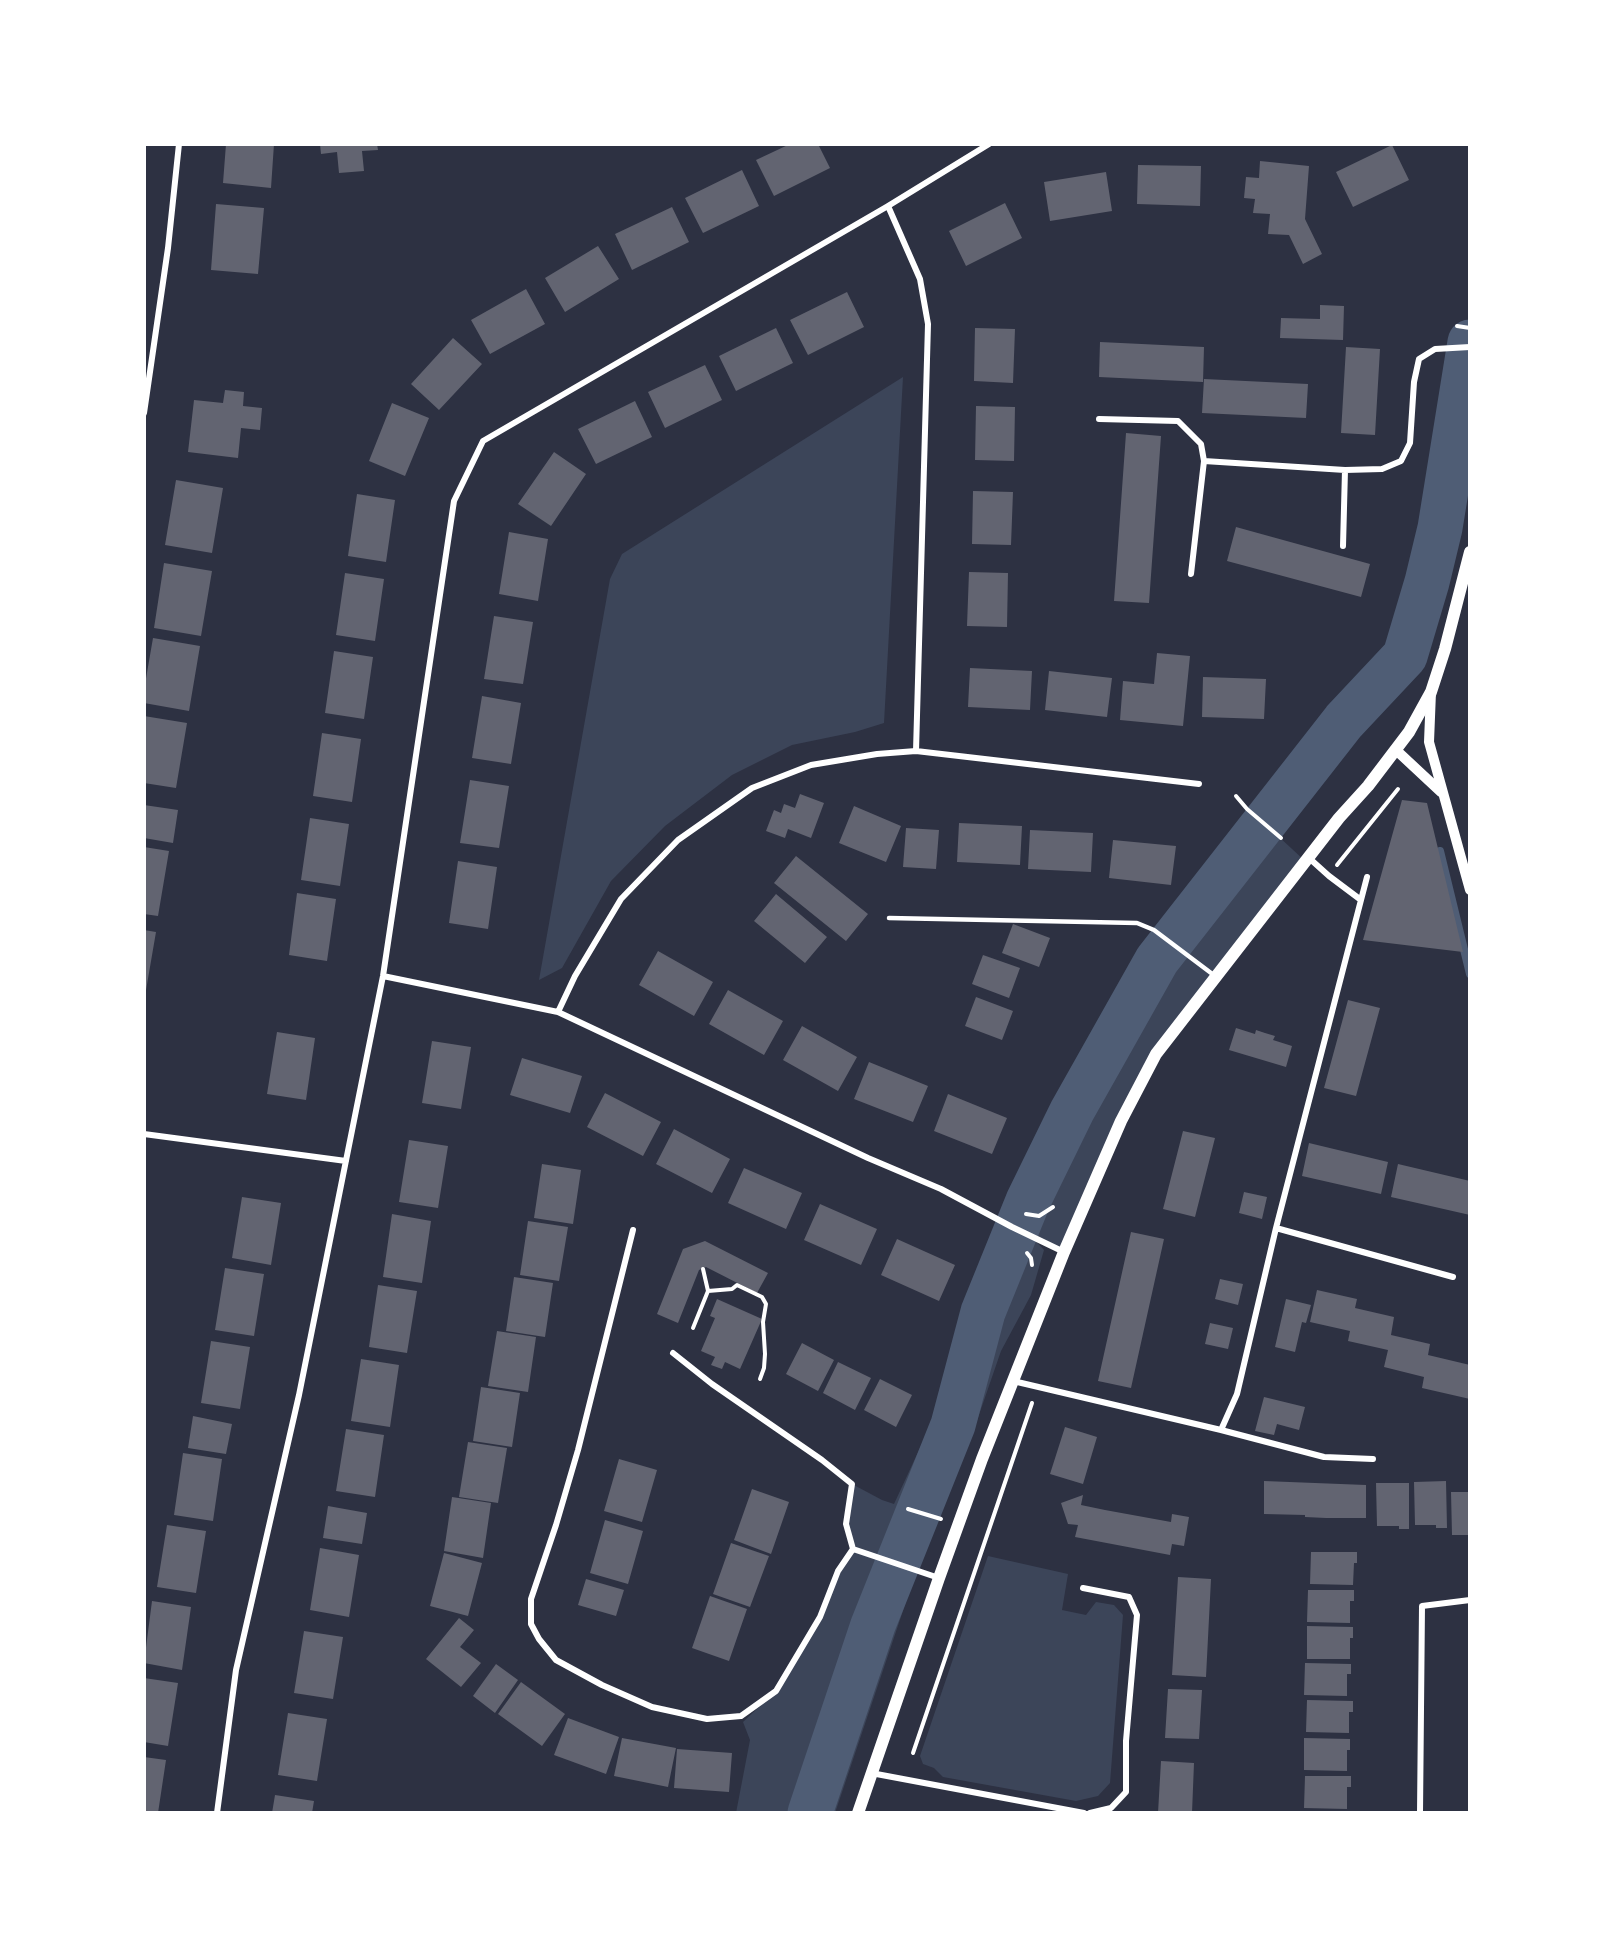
<!DOCTYPE html>
<html>
<head>
<meta charset="utf-8">
<style>
  body { margin:0 }
  #map { position:relative; width:1614px; height:1957px; overflow:hidden; background:#2d3142; font-family:Merriweather,serif }
  canvas { display:block }
  .frame { position:absolute; inset:0; border:146px solid #fff; pointer-events:none }
</style>
</head>
<body>
<div id="map">
<canvas width="1614" height="1957"></canvas>
<div class="frame"></div>
</div>
<script>
const context = document.querySelector('canvas').getContext('2d');
context.lineJoin = 'round';
function fill(path, color) { context.fillStyle = color; context.fill(path, 'evenodd'); }
const shape = rows => new Path2D(rows.map(r => 'M' + r).join(''));
function trace(path, color, width, dash) { context.strokeStyle = color; context.lineWidth = width; context.lineCap = dash ? 'butt' : 'round'; context.setLineDash(dash || []); context.stroke(path); }
fill(shape([
  [903,377,884,723,855,732,792,745,732,775,665,826,611,881,562,968,539,980,610,579,622,554],
  [1263,822,1305,861,1156,1054,1061,1250,1032,1237,1044,1250,1031,1295,1001,1351,971,1438,913,1581,835,1813,736,1813,750,1740,743,1722,776,1691,820,1617,839,1571,853,1549,846,1524,852,1484,882,1500,894,1504,983,1312,1028,1201,1072,1111,1157,960],
  [988,1556,1068,1574,1062,1610,1086,1615,1096,1602,1114,1605,1123,1615,1110,1783,1098,1796,1076,1801,943,1777,934,1768,923,1764,920,1756]
]), '#3c4559');
trace(shape([
  [1440,851,1470,974]
]), '#4f5d75', 8);
trace(shape([
  [810,1813,873,1625,953,1425,983,1312,1028,1201,1072,1111,1157,960,1344,721,1405,656,1427,582,1440,528,1470,342]
]), '#4f5d75', 45);
fill(shape([
  [226,144,274,144,271,188,223,183],
  [320,144,377,144,378,150,362,151,364,171,339,173,337,152,321,154],
  [790,144,818,144,830,168,774,196,756,160],
  [1392,145,1409,180,1353,207,1336,172],
  [1260,161,1309,166,1305,219,1322,254,1303,264,1289,235,1268,234,1270,214,1253,213,1255,199,1244,198,1246,177,1259,178],
  [1138,165,1201,166,1200,206,1137,204],
  [742,170,759,206,703,233,685,198],
  [1106,172,1112,211,1050,221,1044,182],
  [1005,203,1022,238,966,266,949,231],
  [216,204,264,208,258,274,211,270],
  [672,207,689,242,632,270,615,234],
  [598,246,619,279,565,312,545,278],
  [526,289,545,324,490,354,471,320],
  [847,292,864,327,808,355,790,320],
  [1320,305,1344,306,1343,340,1280,338,1281,318,1320,319],
  [776,328,793,363,736,391,719,356],
  [975,328,1015,329,1013,383,974,381],
  [453,338,482,364,439,410,411,384],
  [1100,342,1204,347,1203,382,1099,377],
  [1346,347,1380,349,1375,435,1341,433],
  [705,365,722,400,665,428,648,392],
  [1204,379,1308,384,1306,418,1202,413],
  [225,390,244,392,243,406,262,408,260,430,241,428,238,458,188,452,194,400,223,403],
  [635,401,652,437,596,464,578,429],
  [392,403,429,418,405,476,369,461],
  [976,406,1015,407,1014,461,975,460],
  [1126,433,1161,436,1149,603,1114,601],
  [554,452,586,474,551,526,518,504],
  [176,480,223,488,212,553,165,545],
  [973,491,1013,492,1011,545,972,544],
  [357,494,395,500,386,562,348,556],
  [1236,527,1370,564,1361,597,1227,561],
  [509,532,548,539,538,601,499,594],
  [164,563,212,571,201,636,154,628],
  [969,572,1008,573,1007,627,967,626],
  [345,573,384,579,375,641,336,635],
  [494,616,533,622,523,684,484,679],
  [153,638,200,646,189,711,144,703,144,690],
  [334,651,373,657,364,719,325,713],
  [1157,653,1190,656,1183,726,1120,720,1123,681,1154,684],
  [970,668,1032,671,1030,710,968,707],
  [1049,671,1112,678,1107,717,1045,710],
  [1203,677,1266,679,1264,719,1202,717],
  [482,696,521,703,511,764,472,758],
  [144,716,187,723,176,788,144,783],
  [322,733,361,739,352,802,313,796],
  [470,780,509,786,499,848,460,843],
  [800,794,824,803,811,838,788,829,785,838,766,831,774,810,781,813,784,804,795,808],
  [1402,800,1427,803,1463,952,1363,940],
  [144,805,178,810,173,843,144,838],
  [854,806,901,826,886,862,839,843],
  [310,818,349,824,340,886,301,880],
  [959,823,1022,826,1020,865,957,862],
  [906,828,939,830,936,869,903,867],
  [1030,830,1093,833,1091,872,1028,869],
  [1113,840,1176,846,1171,885,1109,878],
  [144,847,169,851,158,916,144,914],
  [796,856,868,914,846,941,774,883],
  [458,861,497,867,488,929,449,923],
  [297,893,336,899,327,961,289,955],
  [776,894,827,937,805,963,754,921],
  [1013,924,1050,938,1039,967,1002,953],
  [144,930,156,932,145,996,144,995],
  [658,951,713,982,694,1016,639,985],
  [983,955,1020,968,1009,998,972,984],
  [728,990,783,1021,764,1055,709,1024],
  [976,997,1013,1011,1002,1040,965,1026],
  [1348,1000,1380,1008,1356,1096,1324,1088],
  [802,1026,857,1057,838,1091,783,1060],
  [1236,1028,1255,1034,1256,1030,1265,1033,1275,1036,1273,1040,1292,1046,1286,1067,1229,1050],
  [277,1032,315,1038,306,1100,267,1094],
  [432,1041,471,1047,461,1109,422,1103],
  [522,1058,582,1076,570,1113,510,1095],
  [869,1062,928,1086,913,1122,854,1099],
  [605,1093,661,1122,643,1156,587,1127],
  [948,1094,1007,1118,992,1154,934,1131],
  [674,1129,730,1159,712,1193,656,1164],
  [1183,1131,1215,1138,1195,1217,1163,1209],
  [409,1140,448,1146,438,1208,399,1202],
  [1309,1143,1388,1162,1381,1194,1302,1176],
  [542,1164,581,1170,573,1224,534,1218],
  [1398,1164,1470,1181,1470,1215,1391,1197],
  [744,1168,802,1193,786,1229,728,1203],
  [1244,1192,1267,1197,1262,1219,1239,1213],
  [242,1197,281,1203,271,1265,232,1258],
  [820,1204,877,1229,861,1265,804,1240],
  [392,1214,431,1221,422,1283,383,1277],
  [528,1221,568,1227,559,1281,520,1275],
  [1131,1232,1164,1239,1131,1388,1098,1381],
  [897,1239,955,1265,939,1301,881,1275],
  [705,1241,768,1273,757,1293,706,1267,699,1270,678,1323,657,1314,683,1249],
  [225,1268,264,1274,254,1336,215,1330],
  [514,1277,553,1283,545,1337,506,1331],
  [1220,1279,1243,1284,1238,1305,1215,1299],
  [378,1285,417,1291,407,1353,369,1347],
  [1317,1290,1357,1299,1355,1308,1394,1317,1391,1335,1430,1344,1428,1355,1470,1365,1470,1399,1422,1388,1424,1377,1384,1367,1388,1350,1348,1341,1350,1331,1310,1322],
  [717,1299,762,1319,740,1369,725,1362,722,1369,711,1365,715,1357,701,1351,715,1318,710,1316],
  [1286,1299,1311,1305,1306,1323,1302,1322,1295,1352,1275,1347],
  [1210,1323,1233,1328,1228,1349,1205,1344],
  [497,1331,536,1337,528,1392,488,1386],
  [211,1341,250,1347,240,1409,201,1403],
  [802,1343,834,1360,818,1391,786,1374],
  [361,1359,399,1365,390,1427,351,1421],
  [838,1362,871,1378,855,1410,823,1393],
  [880,1379,912,1395,896,1427,864,1410],
  [481,1387,520,1393,512,1447,473,1441],
  [1264,1397,1305,1407,1299,1430,1277,1424,1274,1435,1255,1431],
  [193,1416,232,1424,226,1454,188,1448],
  [1065,1427,1097,1437,1083,1484,1050,1474],
  [346,1429,384,1435,375,1497,336,1491],
  [468,1442,507,1448,498,1503,459,1497],
  [183,1453,222,1459,213,1521,174,1515],
  [619,1459,657,1470,642,1522,604,1511],
  [1264,1481,1366,1485,1366,1518,1326,1518,1305,1517,1305,1515,1264,1514],
  [1446,1481,1447,1528,1436,1528,1436,1525,1415,1525,1414,1482],
  [1376,1483,1409,1483,1409,1529,1399,1529,1399,1526,1377,1526],
  [752,1489,789,1502,771,1554,734,1540],
  [1451,1492,1470,1492,1470,1535,1452,1535],
  [1083,1495,1081,1505,1105,1510,1171,1522,1172,1514,1189,1517,1184,1546,1172,1544,1170,1555,1075,1537,1078,1525,1068,1524,1061,1503],
  [452,1497,491,1503,483,1558,444,1551],
  [328,1506,367,1513,362,1544,323,1538],
  [605,1520,643,1531,628,1584,590,1573],
  [167,1525,206,1531,196,1593,157,1587],
  [731,1543,769,1556,750,1607,713,1594],
  [320,1548,359,1555,349,1617,310,1610],
  [1311,1552,1357,1552,1357,1563,1354,1563,1353,1585,1310,1584],
  [444,1553,482,1563,468,1616,430,1606],
  [1178,1577,1211,1579,1206,1677,1172,1675],
  [586,1579,624,1590,616,1616,578,1605],
  [1308,1590,1354,1590,1354,1601,1350,1601,1350,1623,1307,1622],
  [710,1596,747,1609,729,1661,692,1648],
  [152,1601,191,1607,182,1670,144,1663],
  [459,1618,474,1630,460,1647,481,1663,461,1687,426,1659],
  [1307,1626,1353,1627,1353,1638,1350,1638,1350,1659,1307,1659],
  [304,1631,343,1637,333,1699,294,1693],
  [1305,1663,1351,1664,1351,1674,1347,1674,1347,1696,1304,1695],
  [496,1664,518,1680,495,1713,473,1696],
  [144,1678,178,1683,168,1746,144,1742],
  [521,1682,565,1714,542,1746,498,1714],
  [1168,1689,1202,1690,1199,1739,1165,1738],
  [1307,1700,1353,1701,1353,1712,1349,1712,1349,1733,1306,1732],
  [288,1713,327,1719,317,1781,278,1775],
  [568,1718,619,1737,606,1774,554,1755],
  [622,1738,676,1748,668,1787,614,1776],
  [1304,1738,1350,1739,1350,1750,1347,1750,1347,1771,1304,1770],
  [677,1749,732,1753,729,1792,674,1788],
  [144,1757,166,1760,158,1813,144,1813],
  [1161,1761,1194,1763,1192,1813,1158,1813],
  [1305,1776,1351,1776,1351,1787,1347,1787,1347,1809,1304,1808],
  [275,1795,314,1801,312,1813,272,1813]
]), '#626471');
trace(shape([
  [1457,326,1470,328],
  [1236,796,1247,809,1281,838],
  [1337,865,1398,789],
  [1026,1214,1039,1216,1053,1207],
  [1027,1253,1031,1258,1032,1265],
  [703,1269,708,1291],
  [693,1328,708,1291,732,1289,737,1285,762,1297,766,1304,763,1322,765,1354,764,1368,760,1379],
  [908,1509,941,1519],
  [913,1753,1032,1403]
]), '#fff', 4);
trace(shape([
  [889,918,1137,923,1154,930,1215,976]
]), '#fff', 4.5);
trace(shape([
  [888,206,920,279,928,324,916,751],
  [144,413,168,248,179,144],
  [1099,419,1178,421,1201,444,1204,461,1345,470,1382,469,1401,461,1410,443,1414,382,1419,359,1435,349,1470,347],
  [1343,546,1345,470],
  [1191,574,1204,461],
  [1361,900,1367,877],
  [383,976,558,1012,868,1158,941,1189,1012,1227,1064,1252],
  [558,1012,575,976,621,899,678,840,752,788,811,765,877,754,916,751,1199,784],
  [144,1134,346,1161],
  [1276,1228,1453,1277],
  [633,1230,578,1450,556,1525,531,1599,531,1624,539,1639,556,1660,602,1685,652,1707,707,1719,741,1716,776,1691,820,1617,838,1571,853,1549,939,1578],
  [673,1353,712,1384,822,1460,852,1484,846,1524,853,1549],
  [1013,1381,1221,1430,1237,1394,1276,1228,1361,900,1329,876,1309,858],
  [1221,1430,1324,1457,1373,1459],
  [1083,1588,1129,1597,1137,1615,1126,1741,1126,1792,1111,1808,1090,1813],
  [871,1773,1084,1813],
  [217,1813,236,1670,299,1395,383,976,454,501,483,441,888,206,989,144],
  [1420,1813,1422,1606,1470,1600]
]), '#fff', 6);
trace(shape([
  [1431,692,1429,742,1470,890],
  [1396,750,1441,792]
]), '#fff', 10);
trace(shape([
  [858,1813,939,1578,982,1459,1064,1252,1121,1121,1156,1054,1339,818,1368,786,1409,732,1431,692,1445,649,1470,552]
]), '#fff', 12);
</script>
</body>
</html>
